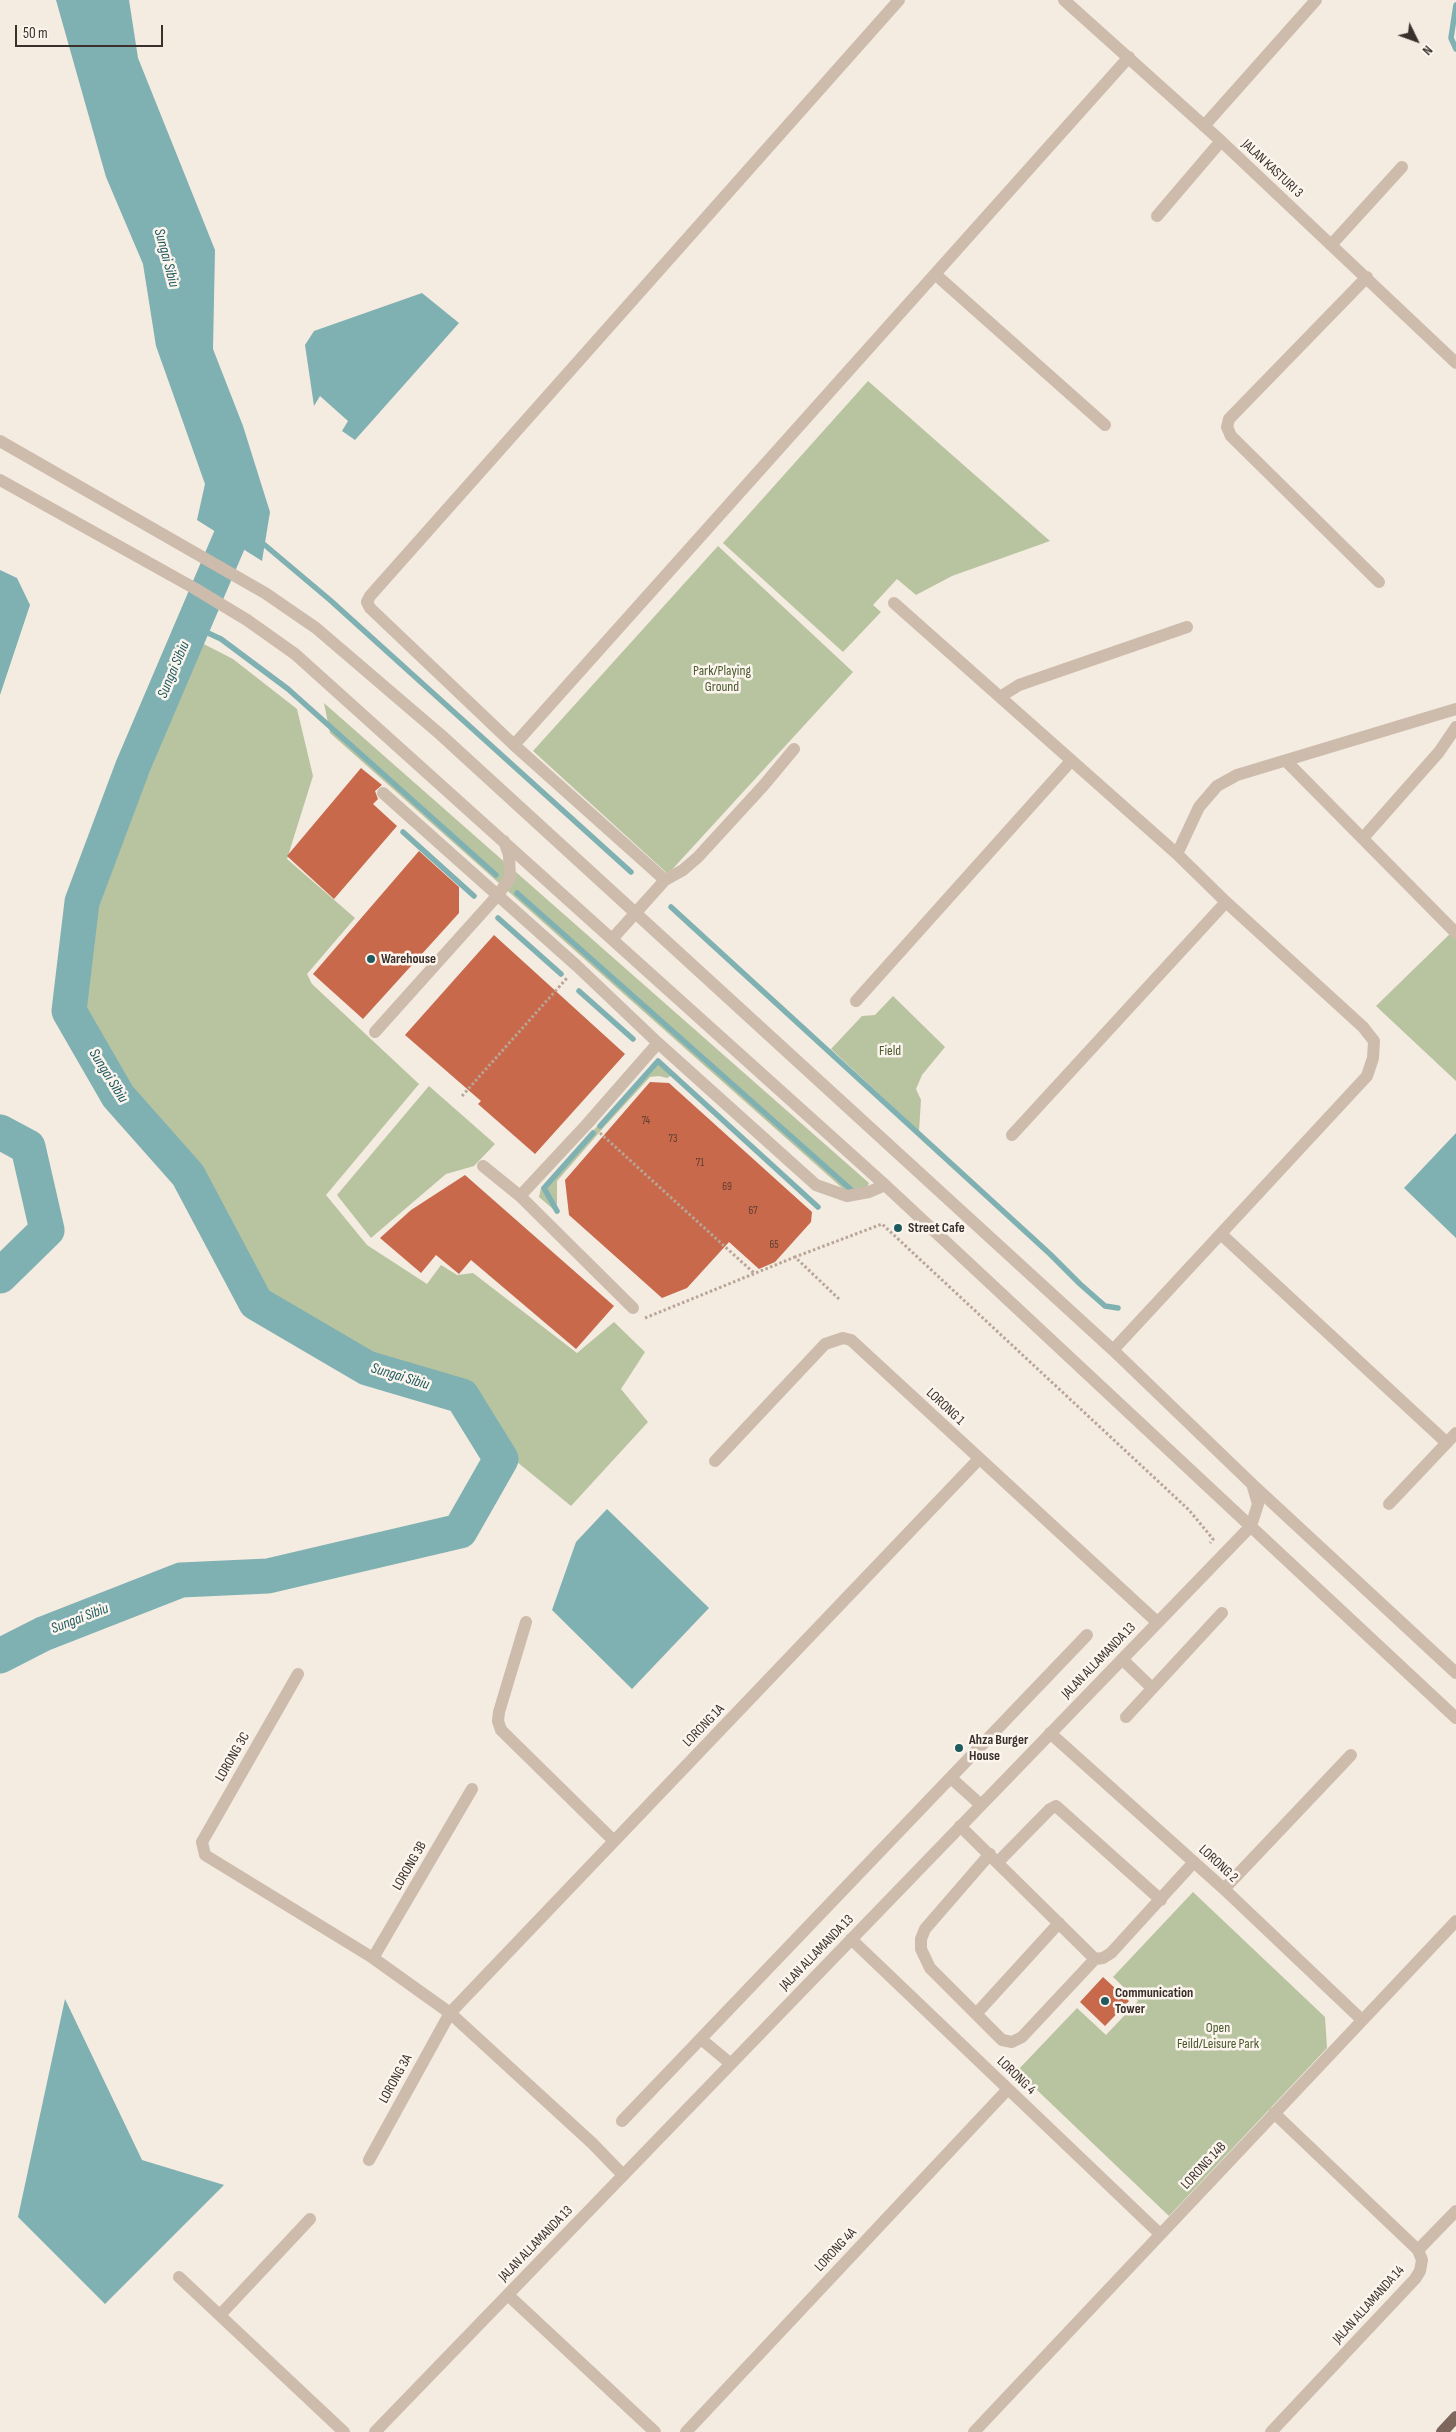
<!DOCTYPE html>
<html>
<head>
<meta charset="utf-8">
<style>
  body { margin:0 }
  #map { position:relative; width:1456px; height:2432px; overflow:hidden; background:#f4ebe1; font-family:"Sofia Sans Condensed",sans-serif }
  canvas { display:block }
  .north { position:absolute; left:1391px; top:15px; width:50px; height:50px; -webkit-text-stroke:4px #fbf5ee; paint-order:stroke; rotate:132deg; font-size:14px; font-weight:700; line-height:20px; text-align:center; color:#3b302b }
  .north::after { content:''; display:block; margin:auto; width:18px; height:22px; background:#3b302b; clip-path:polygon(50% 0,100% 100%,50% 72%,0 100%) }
  .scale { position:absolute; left:15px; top:25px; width:148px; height:22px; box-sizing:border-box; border:2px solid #3b302b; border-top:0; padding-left:6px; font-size:15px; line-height:18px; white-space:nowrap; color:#3b302b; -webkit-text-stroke:4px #fbf5ee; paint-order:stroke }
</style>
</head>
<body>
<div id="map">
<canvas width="1456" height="2432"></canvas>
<div class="north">N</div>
<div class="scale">50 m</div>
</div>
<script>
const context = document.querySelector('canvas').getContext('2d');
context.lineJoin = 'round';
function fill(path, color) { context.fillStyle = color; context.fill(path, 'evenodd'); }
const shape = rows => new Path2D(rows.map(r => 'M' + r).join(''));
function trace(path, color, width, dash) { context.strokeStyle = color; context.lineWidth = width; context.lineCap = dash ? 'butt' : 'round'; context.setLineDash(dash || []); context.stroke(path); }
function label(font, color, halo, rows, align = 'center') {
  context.font = font + ' "Sofia Sans Condensed",sans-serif'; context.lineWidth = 5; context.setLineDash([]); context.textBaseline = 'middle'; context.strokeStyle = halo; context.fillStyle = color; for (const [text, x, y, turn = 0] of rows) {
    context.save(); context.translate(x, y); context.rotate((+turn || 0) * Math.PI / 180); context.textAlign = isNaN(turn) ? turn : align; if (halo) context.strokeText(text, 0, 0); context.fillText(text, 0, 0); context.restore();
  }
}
fill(shape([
  [868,381,1050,541,952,576,916,595,897,579,873,605,881,612,843,652,723,543],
  [718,546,853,672,668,874,533,751],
  [194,639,233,659,297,709,313,776,287,859,355,918,307,974,312,984,419,1084,326,1195,367,1245,427,1284,441,1265,457,1275,473,1273,577,1353,614,1322,645,1352,621,1389,648,1422,571,1506,511,1457,464,1389,375,1361,264,1300,200,1176,130,1095,82,1008,92,910],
  [324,703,869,1183,867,1188,850,1195,330,733],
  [1456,928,1456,1081,1376,1006],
  [893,996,945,1047,922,1075,916,1089,921,1100,919,1131,831,1049,862,1016,875,1015],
  [657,1064,662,1065,674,1074,667,1078,659,1076,650,1077,604,1127,557,1181,557,1204,553,1209,539,1197,541,1188,650,1068],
  [429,1086,495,1144,474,1166,446,1174,371,1238,337,1195],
  [1193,1892,1325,2017,1327,2048,1169,2216,1017,2071,1077,2008,1106,2035,1138,2001,1113,1977]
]), '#b8c4a0');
fill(shape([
  [56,0,129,0,138,58,215,250,213,349,243,426,270,512,262,561,197,520,205,484,156,346,143,264,106,177],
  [422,293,459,323,355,440,342,431,348,421,320,396,314,406,305,345,314,331],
  [0,570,17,578,30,605,0,695],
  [1456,1133,1456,1238,1404,1188],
  [607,1509,709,1608,632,1689,552,1610,576,1542],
  [65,1999,142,2160,224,2185,105,2304,18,2217]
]), '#7fb0b2');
trace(shape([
  [1456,5,1451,38,1456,49],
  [260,541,330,600,631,872],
  [193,626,221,639,288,689,496,875],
  [403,832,474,896],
  [517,893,856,1194],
  [671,907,1050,1254,1080,1284,1105,1306,1118,1308],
  [498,918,561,974],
  [579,991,633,1039],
  [600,1126,658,1061,818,1207],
  [557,1211,544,1188,593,1133]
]), '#7fb0b2', 5.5);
trace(shape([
  [0,1132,28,1147,47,1230,0,1276],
  [0,1656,43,1634,181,1580,268,1576,460,1531,501,1459,462,1396,367,1368,256,1303,188,1175,118,1096,69,1011,82,902,133,766,238,520,231,495]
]), '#7fb0b2', 35);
fill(shape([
  [361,768,382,785,375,791,378,799,373,804,397,826,334,899,287,856],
  [419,851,459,887,459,913,363,1019,313,974],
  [494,935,625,1054,535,1154,478,1104,481,1101,405,1035],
  [650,1082,669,1083,812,1212,811,1222,775,1262,759,1269,729,1242,687,1288,662,1298,569,1215,565,1180],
  [465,1175,614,1306,576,1349,471,1260,459,1274,436,1255,421,1273,380,1238,411,1210],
  [1103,1977,1129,2001,1105,2026,1080,2002]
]), '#c8694b');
trace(shape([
  [462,1096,567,978],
  [600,1133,755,1274],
  [839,1299,795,1257,882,1224,1189,1510,1213,1539,1210,1543],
  [645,1318,795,1257]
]), '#b9a596', 3, [2.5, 2.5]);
trace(shape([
  [1064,0,1221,141,1456,363],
  [1204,126,1316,0],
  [1157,216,1221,141],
  [1331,245,1402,167],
  [935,274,1105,425],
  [1367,277,1229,419,1227,427,1231,436,1379,582],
  [0,441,265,593,316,628,441,735,1113,1350,1252,1484,1456,1673],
  [0,480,194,588,247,620,295,654,885,1185,1456,1718],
  [894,603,1177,854,1226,902,1363,1027,1374,1041,1373,1058,1367,1076,1113,1350],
  [1000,697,1019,685,1187,627],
  [514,745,1129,57],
  [794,749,764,785,698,857,683,870,665,880,514,745,370,608,367,602,370,596,899,0],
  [1287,762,1456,933],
  [383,793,577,966,658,1043,816,1185,847,1196,869,1192,885,1185],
  [1363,838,1439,752,1456,727],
  [1177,854,1199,807,1217,786,1237,775,1456,709],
  [613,938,665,880],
  [856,1001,1071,761],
  [375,1032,497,896,510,878,509,855,504,841],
  [1012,1135,1226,902],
  [483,1166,520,1196,633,1308],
  [520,1196,588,1123,658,1043],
  [1222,1235,1447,1443],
  [715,1461,825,1344,843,1338,851,1340,1157,1622],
  [1389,1504,1456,1433],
  [526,1622,499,1712,498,1721,501,1730,614,1841],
  [1122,1659,1152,1688],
  [298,1674,202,1842,205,1855,373,1958,450,2013,592,2143,623,2175],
  [1126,1717,1222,1613],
  [1050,1733,1224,1889,1362,2020],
  [951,1778,981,1805],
  [960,1826,1095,1959,1103,1958,1111,1953,1194,1862],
  [990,1854,925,1929,921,1939,921,1949,930,1968,1002,2040,1012,2042,1022,2037,1095,1959],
  [998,1862,1050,1809,1056,1806,1161,1900],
  [1224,1889,1351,1755],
  [851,1939,1160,2234],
  [373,1958,472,1789],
  [976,2014,1059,1923],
  [701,2039,731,2064],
  [622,2121,1087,1635],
  [369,2160,450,2013,979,1459],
  [1418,2250,1456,2211],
  [179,2277,344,2432],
  [508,2295,655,2432],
  [220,2315,310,2219],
  [375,2432,1251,1526,1258,1504,1253,1487],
  [686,2432,1008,2089],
  [974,2432,1456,1921],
  [1271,2432,1415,2279,1420,2271,1422,2260,1418,2250,1274,2113]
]), '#cdbbac', 12);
trace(shape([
  [1442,2432,1456,2417]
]), '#7d675c', 12);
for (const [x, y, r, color] of [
  [371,959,5,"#1f5a5e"],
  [898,1228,5,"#1f5a5e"],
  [959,1748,5,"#1f5a5e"],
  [1105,2001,5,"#1f5a5e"]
]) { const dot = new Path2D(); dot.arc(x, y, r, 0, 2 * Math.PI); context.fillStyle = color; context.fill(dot); trace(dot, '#fbf5ee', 2); }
label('11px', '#5e3e33', null, [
  ["74",646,1121],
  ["73",673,1139],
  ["71",700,1163],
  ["69",727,1187],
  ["67",753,1211],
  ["65",774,1245]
]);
label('14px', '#3b302b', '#fbf5ee', [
  ["JALAN KASTURI 3",1272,169,43],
  ["LORONG 1",945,1407,43],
  ["JALAN ALLAMANDA 13",1099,1661,-46],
  ["LORONG 1A",704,1726,-46],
  ["LORONG 3C",233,1757,-60],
  ["LORONG 2",1218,1864,43],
  ["LORONG 3B",410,1866,-60],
  ["JALAN ALLAMANDA 13",817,1953,-46],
  ["LORONG 4",1016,2076,44],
  ["LORONG 3A",396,2079,-61],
  ["LORONG 14B",1204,2166,-47],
  ["JALAN ALLAMANDA 13",536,2244,-46],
  ["LORONG 4A",836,2250,-47],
  ["JALAN ALLAMANDA 14",1369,2305,-48]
]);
label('14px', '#4a5a2e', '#fbf5ee', [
  ["Park/Playing",722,671],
  ["Ground",722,687],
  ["Field",890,1051],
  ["Open",1218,2028],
  ["Feild/Leisure Park",1218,2044]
]);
label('bold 14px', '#3b302b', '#fbf5ee', [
  ["Warehouse",381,959],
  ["Street Cafe",908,1228],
  ["Ahza Burger",969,1740],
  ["House",969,1756],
  ["Communication",1115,1993],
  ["Tower",1115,2009]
], 'left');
label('italic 15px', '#1f5a5e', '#fbf5ee', [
  ["Sungai Sibiu",166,258,75],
  ["Sungai Sibiu",174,670,-67],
  ["Sungai Sibiu",108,1076,58],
  ["Sungai Sibiu",400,1377,17],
  ["Sungai Sibiu",80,1619,-21]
]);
</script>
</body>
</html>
